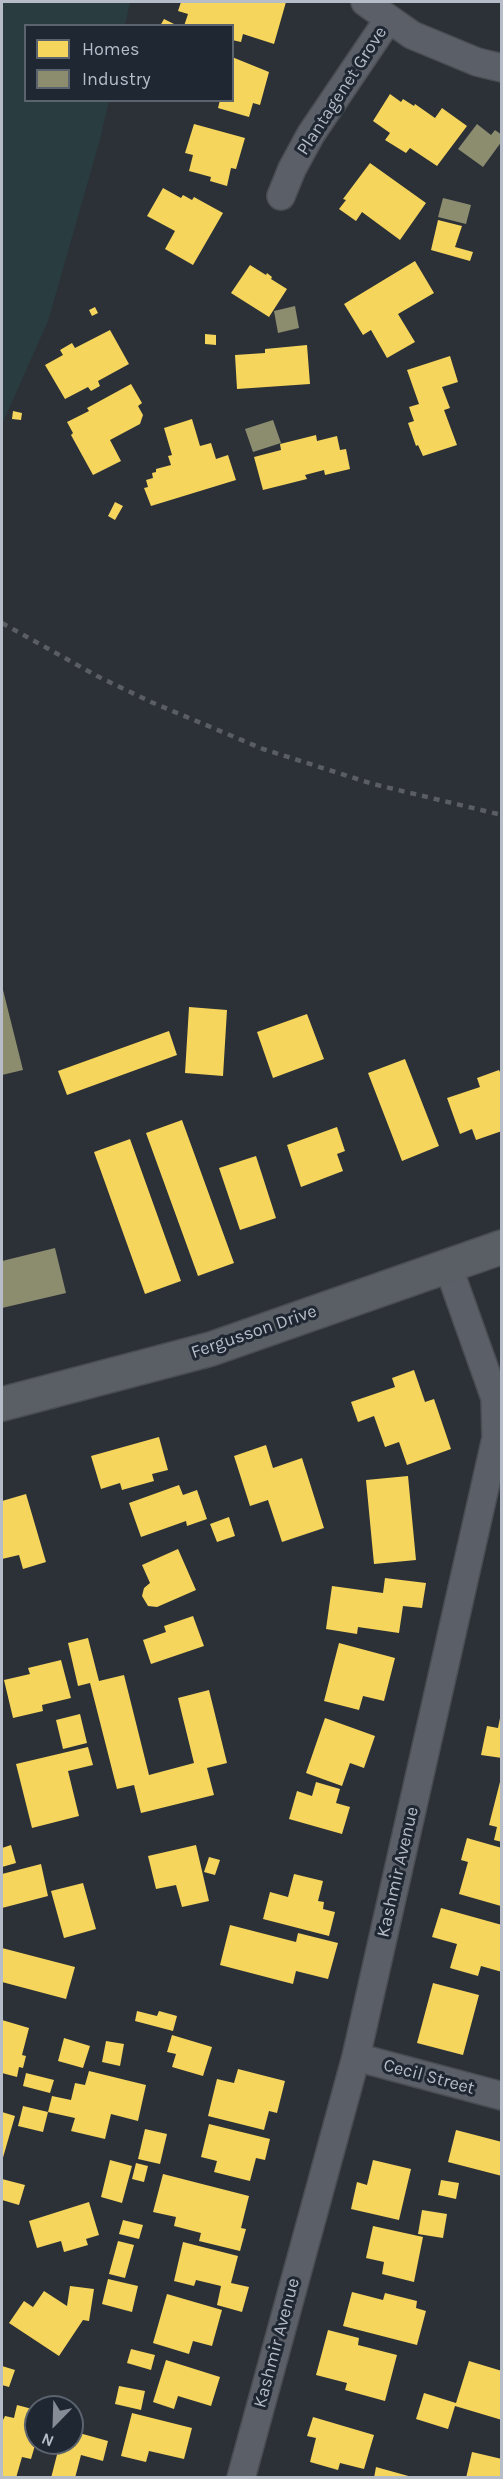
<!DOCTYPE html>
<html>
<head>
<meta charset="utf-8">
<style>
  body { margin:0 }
  #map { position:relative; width:503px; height:2479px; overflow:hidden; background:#2c3138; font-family:Karla,sans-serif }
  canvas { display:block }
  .frame { position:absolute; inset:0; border:3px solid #b6bdc9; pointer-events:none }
  .legend { position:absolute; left:24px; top:24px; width:210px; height:78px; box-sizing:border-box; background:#1f2733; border:2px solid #5b636f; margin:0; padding:8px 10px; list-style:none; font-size:18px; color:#b6bdc9 }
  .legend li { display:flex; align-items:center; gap:12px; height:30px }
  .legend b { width:30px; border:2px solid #5b636f }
  .north { position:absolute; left:24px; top:2395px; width:60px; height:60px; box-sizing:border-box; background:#1f2733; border:2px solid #5b636f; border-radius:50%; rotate:203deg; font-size:16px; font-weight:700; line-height:24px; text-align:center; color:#b6bdc9 }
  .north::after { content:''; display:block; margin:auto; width:21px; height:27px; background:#868c96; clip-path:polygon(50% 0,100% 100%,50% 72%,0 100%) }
</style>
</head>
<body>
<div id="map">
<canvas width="503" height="2479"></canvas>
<div class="frame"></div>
<ul class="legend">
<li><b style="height:16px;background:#f6d55c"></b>Homes</li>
<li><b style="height:16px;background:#8c8c6e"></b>Industry</li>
</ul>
<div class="north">N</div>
</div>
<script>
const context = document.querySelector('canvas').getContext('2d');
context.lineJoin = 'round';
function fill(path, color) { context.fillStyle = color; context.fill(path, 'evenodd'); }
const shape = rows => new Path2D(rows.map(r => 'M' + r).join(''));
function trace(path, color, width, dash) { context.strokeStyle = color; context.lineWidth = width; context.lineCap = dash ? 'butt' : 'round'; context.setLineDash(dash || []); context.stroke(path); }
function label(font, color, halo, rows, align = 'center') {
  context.font = font + ' Karla,sans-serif'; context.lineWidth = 6; context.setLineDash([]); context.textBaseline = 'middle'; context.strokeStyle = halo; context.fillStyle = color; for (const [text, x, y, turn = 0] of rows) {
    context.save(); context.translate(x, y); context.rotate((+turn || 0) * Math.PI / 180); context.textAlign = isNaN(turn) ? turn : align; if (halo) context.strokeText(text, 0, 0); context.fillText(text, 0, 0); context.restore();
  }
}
fill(shape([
  [2,2,130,2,125,25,26,26,26,100,109,101,100,139,48,321,2,424]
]), '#293c3f');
fill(shape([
  [181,2,286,2,274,44,243,34,241,42,232,40,232,26,184,26,188,14,178,11],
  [164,19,178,26,160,26],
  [232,57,269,72,260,105,253,103,249,117,218,108,220,100,232,100],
  [390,94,401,102,403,99,414,106,415,104,435,118,442,108,467,126,437,166,410,148,406,153,385,140,390,133,373,121],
  [194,124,245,138,236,169,231,168,227,186,210,181,211,177,189,171,193,155,185,153],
  [370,163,426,203,400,240,362,212,356,221,339,209,346,200,343,199],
  [163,188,181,198,183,195,192,200,194,197,223,213,193,265,165,249,175,231,147,216],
  [438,220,462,226,455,247,473,252,470,261,431,250],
  [415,261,434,293,398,314,415,342,387,358,371,330,363,335,344,304],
  [250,265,266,275,267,273,272,277,271,279,287,289,269,317,231,293],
  [95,307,98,313,92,316,89,310],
  [110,330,129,364,98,381,100,386,91,391,88,387,65,399,45,365,63,355,60,350,72,343,75,348],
  [205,334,216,335,216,345,205,344],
  [307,345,310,384,237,389,235,355,265,353,265,349],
  [450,356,458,382,442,387,450,408,444,410,457,445,423,456,418,445,416,446,408,423,414,421,409,407,419,404,407,370],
  [131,384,142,403,138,406,143,415,140,424,110,440,121,461,93,475,71,435,73,433,67,422,89,411,87,408],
  [13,411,22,413,21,420,12,419],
  [192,419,200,446,211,443,216,459,228,455,236,480,151,506,144,488,148,487,146,480,153,478,152,473,156,472,156,469,171,465,168,456,172,455,164,428],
  [316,435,317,441,337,436,340,450,346,449,350,469,325,475,324,470,305,475,307,479,263,490,254,457,281,450,280,444],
  [115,502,123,506,115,520,108,516],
  [189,1007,227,1010,223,1076,185,1073],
  [307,1014,324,1059,273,1078,257,1032],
  [169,1031,177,1055,67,1095,58,1071],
  [405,1059,439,1146,402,1161,368,1073],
  [499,1070,502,1076,502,1131,476,1140,472,1129,460,1134,447,1098,480,1087,477,1078],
  [182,1120,234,1263,198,1276,146,1133],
  [337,1127,345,1151,337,1154,343,1171,301,1187,287,1145],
  [130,1139,181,1281,145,1294,94,1152],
  [256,1156,276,1218,240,1230,219,1168],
  [414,1370,425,1402,434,1399,451,1449,407,1465,399,1442,385,1447,374,1416,358,1422,351,1402,395,1387,392,1378],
  [159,1437,168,1470,152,1474,154,1481,122,1490,120,1483,101,1489,91,1456],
  [266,1445,273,1468,302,1458,324,1528,282,1542,268,1500,250,1506,234,1456],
  [408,1476,416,1560,374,1564,366,1480],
  [179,1485,183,1495,197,1490,207,1519,187,1526,186,1521,141,1537,129,1503],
  [26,1494,46,1562,23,1569,19,1555,2,1559,2,1501],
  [229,1517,235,1536,217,1542,210,1524],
  [178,1549,196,1590,157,1607,148,1606,142,1596,144,1588,150,1583,142,1565],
  [385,1578,426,1583,422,1608,403,1606,399,1633,358,1627,357,1634,326,1629,332,1586,383,1593],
  [193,1616,204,1646,151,1664,143,1640,166,1632,164,1626],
  [88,1638,99,1681,124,1675,149,1775,194,1763,178,1698,209,1690,227,1763,207,1768,214,1795,141,1813,134,1785,117,1789,90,1683,78,1686,68,1643],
  [339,1643,395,1658,384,1701,363,1696,359,1710,324,1701],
  [61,1660,71,1698,42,1705,43,1711,13,1718,4,1680,30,1674,28,1668],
  [80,1714,87,1743,63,1749,56,1720],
  [325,1718,375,1736,364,1768,350,1763,342,1786,306,1773],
  [500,1718,502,1758,481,1755,487,1726,498,1728],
  [88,1747,93,1765,68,1771,79,1816,32,1828,16,1764],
  [501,1778,502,1778,502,1842,494,1840,497,1827,489,1825],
  [316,1782,340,1789,336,1803,350,1807,342,1834,289,1819,297,1791,312,1796],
  [467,1838,502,1848,501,1906,459,1894,468,1862,461,1860],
  [11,1845,16,1863,2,1867,2,1848],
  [196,1845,209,1901,182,1907,176,1885,156,1889,148,1856],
  [209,1857,220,1860,215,1875,204,1872],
  [41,1864,48,1896,2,1908,2,1874],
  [294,1874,323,1881,318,1901,324,1902,323,1909,335,1912,329,1936,263,1919,270,1892,288,1897],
  [83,1883,96,1929,64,1938,51,1891],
  [441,1908,502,1925,502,1972,481,1966,478,1976,450,1968,457,1944,432,1937],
  [230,1925,296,1942,298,1933,338,1943,328,1979,296,1971,293,1984,220,1965],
  [2,1948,75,1967,66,1999,2,1982],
  [433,1983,479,1995,463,2055,417,2043],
  [137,2011,157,2016,159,2011,177,2016,173,2031,135,2021],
  [2,2020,29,2028,22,2055,26,2056,23,2068,19,2067,17,2077,2,2073],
  [172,2035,212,2047,203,2076,172,2067,176,2054,167,2052],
  [64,2038,90,2046,83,2068,58,2061],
  [106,2041,124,2044,120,2066,102,2062],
  [238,2069,285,2081,277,2113,269,2111,264,2130,208,2116,217,2079,234,2083],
  [89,2071,146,2085,138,2121,111,2114,105,2139,71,2131,75,2118,48,2112,52,2096,71,2100,75,2083,85,2085],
  [26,2073,54,2080,50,2093,23,2086],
  [23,2106,48,2112,43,2132,18,2126],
  [2,2112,15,2116,2,2161],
  [209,2124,270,2139,265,2160,256,2158,250,2181,214,2172,217,2161,201,2157],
  [145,2129,167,2134,160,2164,138,2159],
  [456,2130,502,2142,502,2176,448,2162],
  [110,2160,132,2166,122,2203,101,2197],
  [373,2160,411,2169,399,2220,351,2209,357,2182,367,2185],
  [136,2163,148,2166,144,2182,132,2179],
  [163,2174,249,2196,241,2228,246,2229,240,2251,199,2241,201,2233,174,2226,176,2217,153,2212],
  [2,2179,25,2185,19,2205,2,2200],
  [441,2180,459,2183,456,2199,438,2195],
  [89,2202,99,2235,86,2239,88,2245,64,2252,61,2241,37,2248,29,2221],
  [422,2210,447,2214,443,2238,418,2234],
  [123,2220,143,2225,139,2239,119,2234],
  [373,2226,423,2237,414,2282,382,2274,384,2262,366,2258],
  [118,2241,134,2245,125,2278,109,2274],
  [183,2242,238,2256,231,2283,249,2287,242,2312,217,2305,221,2286,196,2280,194,2286,174,2281],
  [108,2279,138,2286,132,2312,102,2304],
  [70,2286,94,2289,89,2321,83,2320,59,2356,9,2323,24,2301,33,2307,44,2291,67,2306],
  [352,2292,383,2300,385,2293,417,2301,416,2308,426,2311,417,2345,343,2326],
  [167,2294,222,2310,212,2346,193,2341,189,2354,153,2343],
  [328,2330,359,2338,358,2345,397,2355,385,2401,345,2390,347,2383,316,2375],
  [131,2349,155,2355,151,2370,127,2363],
  [166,2360,220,2377,211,2406,178,2396,174,2409,153,2402],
  [469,2361,502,2371,502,2420,455,2406,448,2429,416,2419,424,2393,456,2403],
  [2,2366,15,2370,9,2387,2,2385],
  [119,2386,145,2391,141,2410,115,2404],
  [17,2405,36,2410,36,2442,31,2459,22,2457,16,2478,2,2478,2,2422,5,2416,14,2418],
  [132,2413,192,2428,184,2459,149,2451,146,2462,121,2456],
  [313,2417,374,2435,364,2469,340,2463,338,2470,310,2462,316,2438,307,2436],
  [72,2431,108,2441,103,2461,81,2455,75,2478,51,2478,60,2443,72,2443],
  [472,2452,502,2459,502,2478,466,2478],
  [376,2467,412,2477,412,2478,374,2478]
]), '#f6d55c');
fill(shape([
  [477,124,491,135,495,130,502,135,502,141,483,167,458,149],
  [443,198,471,205,466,224,438,217],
  [295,306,299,328,278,333,274,311],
  [273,420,281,443,253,452,245,429],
  [2,986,23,1070,2,1075],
  [55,1248,66,1293,2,1308,2,1261]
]), '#8c8c6e');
const minor = shape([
  [365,2,412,35,477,62,502,68],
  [281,196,292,169,311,134,388,20],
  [356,2057,502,2096],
  [241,2478,356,2057,496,1438,495,1398,448,1266]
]);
const secondary = shape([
  [2,1404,211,1349,502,1247]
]);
trace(minor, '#4a4d53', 30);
trace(secondary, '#4a4d53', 36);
trace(minor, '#5b5f67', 27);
trace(secondary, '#5a5e65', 33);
trace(shape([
  [2,623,97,676,151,702,263,749,373,784,502,815]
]), '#5a5e64', 4.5, [6, 6]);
label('18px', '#b6bdc9', '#1f2733', [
  ["Plantagenet Grove",342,91,-57],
  ["Fergusson Drive",254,1332,-19],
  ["Kashmir Avenue",398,1872,-77],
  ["Cecil Street",429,2077,15],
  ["Kashmir Avenue",277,2343,-75]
]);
</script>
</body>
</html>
